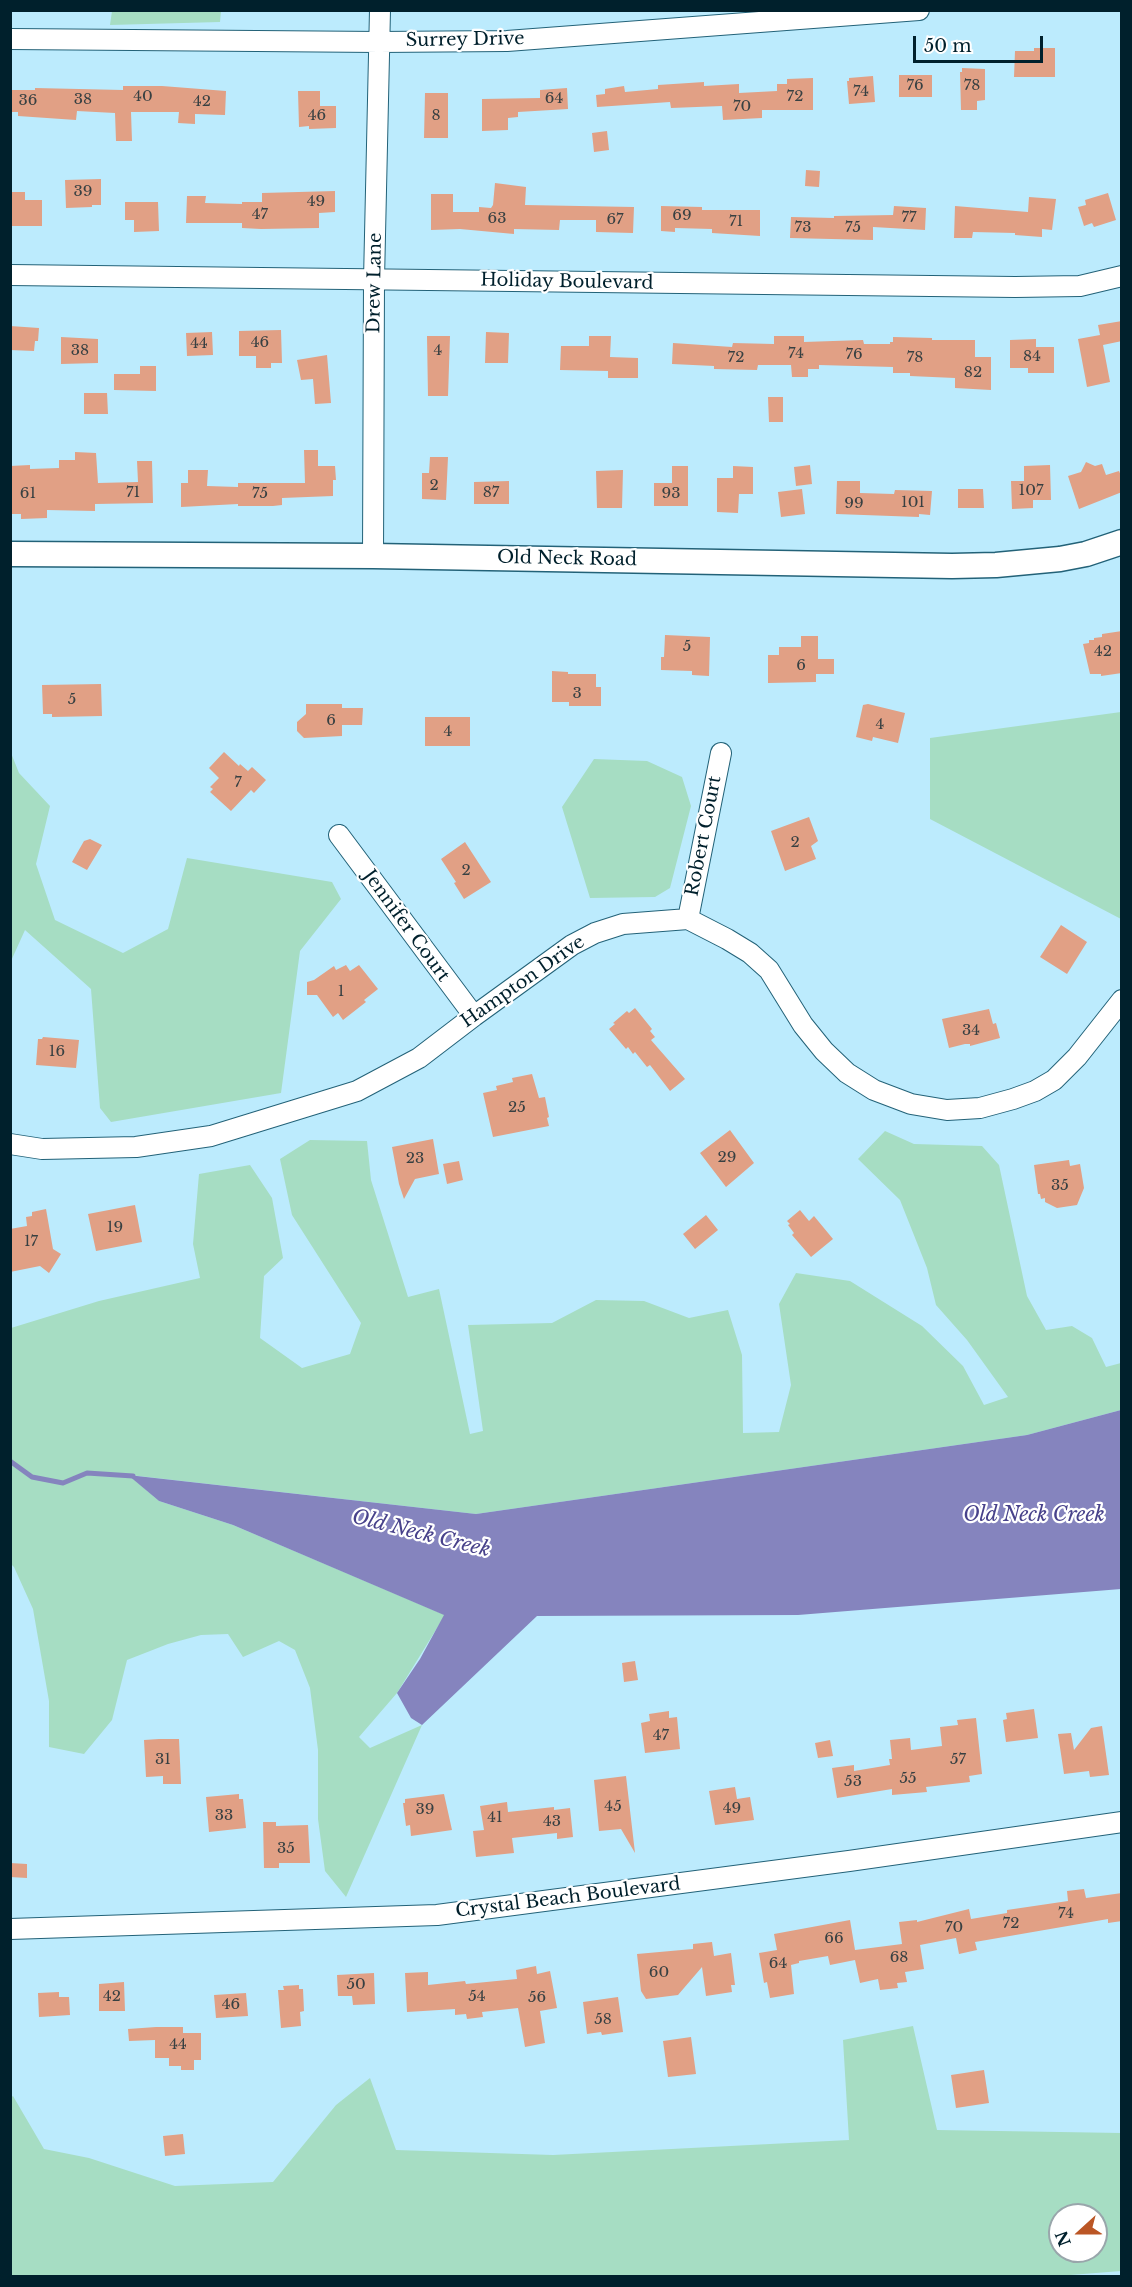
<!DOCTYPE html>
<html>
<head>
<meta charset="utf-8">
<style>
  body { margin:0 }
  #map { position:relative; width:1132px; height:2287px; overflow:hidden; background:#bcebfd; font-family:"Libre Baskerville",serif }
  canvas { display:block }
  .frame { position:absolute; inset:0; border:12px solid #00202c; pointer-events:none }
  .north { position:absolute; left:1048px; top:2203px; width:60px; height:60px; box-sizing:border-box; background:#fff; border:2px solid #99a6ab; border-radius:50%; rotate:249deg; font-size:16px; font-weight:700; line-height:24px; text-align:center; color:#00202c }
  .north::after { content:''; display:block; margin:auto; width:21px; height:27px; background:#bb5625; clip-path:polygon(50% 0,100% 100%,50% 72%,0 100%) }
  .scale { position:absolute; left:913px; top:36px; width:130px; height:27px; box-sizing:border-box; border:3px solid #00202c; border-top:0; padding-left:8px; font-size:18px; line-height:21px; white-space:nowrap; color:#00202c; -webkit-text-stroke:4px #fff; paint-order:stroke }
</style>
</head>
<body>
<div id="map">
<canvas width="1132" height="2287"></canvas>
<div class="frame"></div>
<div class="north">N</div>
<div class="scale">50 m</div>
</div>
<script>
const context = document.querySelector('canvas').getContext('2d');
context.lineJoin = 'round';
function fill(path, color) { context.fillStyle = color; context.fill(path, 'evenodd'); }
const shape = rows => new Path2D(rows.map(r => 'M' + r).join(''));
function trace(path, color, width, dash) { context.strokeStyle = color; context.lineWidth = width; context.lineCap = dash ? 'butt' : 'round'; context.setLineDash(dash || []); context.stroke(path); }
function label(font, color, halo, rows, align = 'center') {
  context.font = font + ' "Libre Baskerville",serif'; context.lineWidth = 4.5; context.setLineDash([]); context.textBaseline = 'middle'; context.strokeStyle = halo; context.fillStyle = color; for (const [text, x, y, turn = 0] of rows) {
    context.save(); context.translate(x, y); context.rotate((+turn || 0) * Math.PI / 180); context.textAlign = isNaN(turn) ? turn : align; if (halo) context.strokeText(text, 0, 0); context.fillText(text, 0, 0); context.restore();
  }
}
fill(shape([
  [112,11,221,11,220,22,110,25],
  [1121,712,1121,919,930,819,930,738],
  [11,753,19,773,50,806,36,864,55,920,123,953,168,929,187,858,332,882,341,899,300,951,281,1093,111,1122,100,1108,91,989,25,930,11,961],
  [594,759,647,761,682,777,691,806,670,888,655,897,590,898,562,807],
  [885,1131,914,1144,982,1146,999,1165,1027,1296,1046,1330,1072,1326,1092,1338,1106,1367,1121,1363,1121,1410,1027,1435,476,1514,129,1475,159,1501,233,1525,445,1615,397,1693,359,1737,370,1748,422,1725,346,1897,325,1871,318,1819,318,1750,310,1688,295,1650,279,1641,243,1657,228,1634,201,1635,168,1644,127,1660,112,1720,84,1754,49,1747,49,1701,33,1609,14,1567,11,1564,11,1328,99,1301,200,1278,193,1244,199,1174,250,1165,272,1198,283,1258,264,1276,260,1338,302,1368,350,1354,361,1323,292,1215,280,1159,310,1140,367,1141,371,1180,408,1297,439,1289,470,1434,483,1431,468,1325,552,1323,596,1300,644,1301,689,1318,728,1310,742,1355,743,1433,779,1432,791,1385,779,1304,796,1273,850,1281,922,1326,963,1366,984,1405,1008,1397,967,1340,936,1305,927,1268,900,1200,858,1159],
  [913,2026,937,2130,1121,2133,1121,2271,1058,2276,11,2276,10,2098,13,2096,44,2149,89,2158,175,2186,273,2182,336,2105,370,2078,396,2150,553,2155,849,2140,843,2040],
  [1060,2215,1096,2215,1096,2251,1060,2251]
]), '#a6ddc3');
fill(shape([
  [1121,1410,1121,1589,798,1615,537,1616,422,1725,411,1718,397,1693,420,1659,444,1615,233,1525,159,1501,128,1475,476,1514,1027,1435]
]), '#8584be');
trace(shape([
  [10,1461,32,1477,63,1483,87,1473,133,1476]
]), '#8584be', 5);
fill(shape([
  [1034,48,1055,48,1055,77,1014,77,1015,51,1034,51],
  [962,68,985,69,985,100,977,101,977,110,961,110,960,72,962,72],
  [899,75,932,75,932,97,899,97],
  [873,76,875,102,849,104,847,81,849,81,849,78],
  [813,78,813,110,762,110,762,118,723,120,722,106,671,108,670,102,597,107,596,95,605,94,605,89,624,86,625,92,658,89,658,85,704,82,704,86,739,84,739,93,777,91,777,84,787,84,787,79],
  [123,86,162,86,226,91,225,115,195,114,195,124,178,123,179,112,131,112,132,141,116,141,115,113,77,111,76,120,18,116,18,112,10,112,10,90,35,90,35,88,123,90],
  [567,88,568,109,518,112,518,117,508,118,508,130,482,131,482,99,540,98,540,90],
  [298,91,320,91,320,106,336,106,336,128,309,129,309,126,299,127],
  [425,93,448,93,448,138,424,138],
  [607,131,609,150,594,152,592,133],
  [806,170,820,171,819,187,805,186],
  [101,179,101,205,92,205,92,207,66,208,65,180],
  [495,183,526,187,525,205,634,207,633,233,596,232,596,220,560,220,559,230,514,229,514,234,460,229,431,230,431,194,453,194,453,212,479,212,479,207,491,208,493,205],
  [335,191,335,212,319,213,319,228,261,229,242,228,242,223,186,223,187,196,206,196,205,203,242,204,242,202,262,202,262,193],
  [10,192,25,192,25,200,42,200,42,226,10,226],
  [1108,193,1116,220,1094,227,1092,223,1084,226,1078,207,1086,205,1085,200],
  [1029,197,1056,199,1052,230,1042,229,1042,237,1015,235,1015,233,973,232,972,238,954,238,955,206,1028,212],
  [125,202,158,202,159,231,134,232,134,220,125,220],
  [661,206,702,207,702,210,760,210,760,236,712,233,712,229,675,228,675,232,661,231],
  [894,206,926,208,925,230,873,227,873,240,790,238,791,217,834,218,834,216,893,215],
  [1122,321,1122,341,1103,345,1110,382,1087,387,1078,339,1100,335,1098,325],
  [10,326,39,328,38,341,35,341,34,351,10,350],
  [281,330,282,363,271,363,271,368,256,368,256,356,239,356,239,331],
  [212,332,213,355,187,356,186,333],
  [486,332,509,333,508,363,485,363],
  [427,336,450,336,448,396,428,396],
  [589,336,611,336,610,357,638,358,638,378,608,378,608,371,560,370,561,346,589,346],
  [774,336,804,336,804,342,863,340,864,344,890,344,890,342,893,342,893,337,932,338,932,340,975,340,975,357,991,357,991,390,955,388,955,378,910,376,910,373,893,373,893,367,819,365,819,369,808,369,808,377,792,377,791,365,758,365,757,370,714,369,714,366,672,364,673,343,732,347,733,343,774,344],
  [61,337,98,339,98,363,61,364],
  [1036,339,1036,347,1054,347,1054,373,1028,373,1028,368,1010,368,1010,340],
  [327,355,331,403,315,404,313,379,301,380,297,360],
  [140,366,156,366,156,391,114,390,114,374,140,374],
  [84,393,107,393,108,414,84,414],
  [768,397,783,397,783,422,769,422],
  [304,450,318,450,318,466,335,466,336,480,333,480,333,496,282,498,282,505,273,506,238,506,238,504,181,507,181,483,188,483,188,470,208,470,207,486,238,487,238,483,305,483],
  [75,452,96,453,98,483,138,482,137,461,152,461,153,503,95,504,95,511,47,510,47,518,21,519,21,514,10,514,10,466,30,465,30,469,59,468,59,460,75,460],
  [430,457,448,457,446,500,422,499,422,473,429,473],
  [1086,462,1095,466,1102,464,1106,475,1119,471,1122,478,1122,492,1079,509,1068,476,1081,472],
  [810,465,812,484,796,486,794,467],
  [1050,465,1051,500,1033,500,1033,508,1012,509,1011,481,1024,481,1024,466],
  [672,466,688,466,688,506,654,506,654,483,672,483],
  [733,466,753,467,753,494,739,494,738,513,717,512,717,478,733,478],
  [623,470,622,508,597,508,596,471],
  [509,481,509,504,474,504,474,482],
  [837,481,860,481,860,493,894,494,895,490,932,491,930,515,919,514,919,517,836,514],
  [802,489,805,514,781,517,778,492],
  [958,489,983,489,984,508,958,508],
  [1122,631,1122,673,1101,676,1101,674,1090,674,1083,644,1089,643,1089,640,1094,640,1094,638,1102,637,1102,634],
  [665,635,710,637,709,676,692,675,692,671,661,670,661,657,664,657],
  [801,636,818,636,818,659,834,659,834,674,816,674,816,682,768,683,768,655,779,655,779,647,801,647],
  [552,671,568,672,568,674,596,674,596,687,601,687,601,706,569,706,569,702,552,702],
  [101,684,102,716,52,717,52,714,43,714,42,685],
  [306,704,342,704,342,708,363,708,362,725,342,725,342,736,304,738,297,731,297,722,306,714],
  [868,704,905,713,898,743,873,737,872,741,856,737,863,705],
  [425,717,470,717,470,746,425,746],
  [224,752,239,766,240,764,248,771,252,767,266,780,254,793,251,790,231,811,210,792,213,789,210,787,219,778,209,768],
  [809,817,818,841,811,846,816,859,785,871,771,831],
  [90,839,102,845,87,870,72,862,84,841],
  [465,842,491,882,464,899,454,883,456,882,441,859],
  [1061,925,1087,942,1067,974,1040,957],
  [346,965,350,971,359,965,378,989,364,1000,366,1002,343,1020,338,1013,333,1017,317,995,307,995,307,982,314,980,334,966,336,970],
  [635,1008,652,1029,650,1031,655,1037,651,1040,685,1079,670,1091,650,1065,647,1067,635,1052,633,1054,628,1047,626,1049,609,1029,615,1024,613,1023,627,1011,629,1013],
  [989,1009,993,1024,996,1023,1000,1038,970,1046,970,1044,965,1044,949,1048,942,1019],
  [43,1037,79,1040,76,1068,36,1065,38,1039,42,1039],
  [532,1074,539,1098,545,1097,549,1117,547,1118,549,1126,493,1137,483,1093,497,1090,496,1086,513,1082,512,1078],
  [730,1130,754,1163,726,1187,700,1153],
  [433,1139,439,1174,415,1179,404,1199,399,1184,392,1147],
  [1069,1160,1070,1166,1080,1164,1084,1188,1077,1205,1057,1208,1045,1202,1045,1198,1041,1199,1040,1194,1038,1194,1034,1165],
  [459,1161,463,1180,447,1184,443,1164],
  [135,1205,142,1242,96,1251,88,1214],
  [46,1209,53,1249,61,1254,49,1273,40,1266,10,1272,10,1229,27,1226,26,1217,32,1216,32,1212],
  [800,1210,809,1221,814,1216,833,1239,811,1257,792,1235,794,1233,788,1225,790,1224,787,1221],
  [706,1215,718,1230,695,1249,683,1234],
  [635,1661,638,1680,624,1682,622,1663],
  [1034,1709,1038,1738,1006,1742,1003,1720,1007,1719,1006,1713],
  [669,1711,669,1718,677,1717,680,1749,645,1753,641,1723,650,1721,649,1714],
  [976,1718,982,1774,969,1776,970,1782,926,1787,927,1792,892,1795,892,1789,837,1798,832,1768,854,1765,854,1771,890,1765,889,1759,892,1759,890,1740,910,1738,911,1750,942,1746,940,1727,958,1725,957,1720],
  [1102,1726,1109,1775,1090,1777,1089,1771,1064,1774,1058,1734,1071,1733,1074,1750,1091,1728],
  [159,1739,179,1739,181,1784,163,1784,163,1776,146,1777,144,1740],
  [830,1740,833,1756,818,1758,815,1743],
  [626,1776,635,1853,621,1829,599,1831,594,1780],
  [735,1787,737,1799,750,1797,754,1820,715,1825,709,1791],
  [239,1794,239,1799,243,1799,246,1828,209,1832,206,1797],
  [444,1794,452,1830,411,1836,410,1825,406,1826,403,1803,405,1803,405,1799],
  [507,1802,508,1812,554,1807,554,1810,570,1808,573,1837,557,1839,557,1833,512,1838,514,1853,476,1857,473,1831,484,1830,480,1806],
  [263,1822,276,1822,276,1826,308,1825,310,1863,279,1863,279,1868,264,1868],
  [10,1863,27,1864,27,1878,10,1877],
  [1084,1889,1086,1898,1122,1893,1122,1921,1108,1923,1108,1919,975,1942,977,1950,959,1954,956,1938,920,1945,924,1969,905,1972,907,1982,897,1983,898,1988,880,1990,878,1979,860,1983,855,1960,830,1965,828,1956,799,1961,799,1963,791,1965,794,1994,770,1998,767,1982,764,1983,759,1953,777,1950,774,1934,850,1920,855,1950,902,1944,899,1922,917,1920,917,1922,969,1909,971,1919,1007,1913,1007,1910,1068,1901,1067,1891],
  [712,1942,714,1956,731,1953,735,1985,731,1985,732,1992,706,1996,702,1967,678,1995,646,1999,641,1991,637,1954,693,1949,693,1944],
  [536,1966,537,1974,550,1971,557,2008,540,2011,545,2043,525,2047,518,2008,482,2012,483,2017,467,2019,466,2014,455,2015,455,2009,407,2012,405,1973,428,1972,428,1985,465,1981,466,1984,517,1979,516,1970],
  [374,1973,375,2004,353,2005,352,1996,338,1996,337,1975],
  [124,1982,125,2011,99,2011,99,1984],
  [299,1985,299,1989,303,1989,304,2011,300,2012,301,2026,281,2028,278,1990,284,1990,283,1986],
  [59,1992,59,1997,69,1997,70,2015,39,2017,38,1993],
  [246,1993,248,2016,216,2018,214,1995],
  [618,1997,623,2032,602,2035,601,2032,587,2034,583,2002],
  [156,2027,183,2027,183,2033,201,2033,201,2060,194,2060,194,2070,181,2070,181,2066,169,2066,169,2058,155,2058,155,2040,129,2041,128,2029],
  [691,2037,696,2074,668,2077,663,2041],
  [984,2070,989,2103,956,2108,951,2075],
  [183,2134,185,2154,165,2156,163,2136]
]), '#e1a085');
const minor = shape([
  [10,39,379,42,507,41,919,10],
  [10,275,1015,287,1080,286,1122,276],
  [373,556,374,280,380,10],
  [339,835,474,1016],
  [688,919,721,753],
  [10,1144,42,1149,136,1147,211,1136,357,1091,419,1058,474,1016,572,945,595,933,623,924,688,919,727,939,750,953,769,970,803,1025,824,1051,847,1073,874,1090,911,1104,947,1110,980,1108,1013,1099,1035,1091,1054,1080,1077,1057,1122,1000],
  [10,1929,437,1915,849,1861,1122,1822]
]);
const tertiary = shape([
  [10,554,373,556,952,566,996,565,1060,559,1086,554,1122,542]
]);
trace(minor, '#236278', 22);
trace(tertiary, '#236278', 27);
trace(minor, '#fff', 20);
trace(tertiary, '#fff', 24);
label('15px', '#384042', null, [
  ["76",915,86],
  ["78",972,86],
  ["74",861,92],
  ["40",143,97],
  ["72",795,97],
  ["64",554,99],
  ["38",83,100],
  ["36",28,101],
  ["42",202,102],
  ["70",742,107],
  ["46",317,116],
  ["8",436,116],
  ["39",83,192],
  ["49",316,202],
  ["47",260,215],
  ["69",682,216],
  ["77",909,218],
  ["63",497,219],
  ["67",615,220],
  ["71",736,222],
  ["73",803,228],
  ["75",853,228],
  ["46",260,343],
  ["44",199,344],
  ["38",80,351],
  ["4",438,351],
  ["74",796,354],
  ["76",854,355],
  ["84",1032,357],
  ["72",736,358],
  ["78",915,358],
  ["82",973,373],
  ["2",434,486],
  ["107",1031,491],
  ["71",133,493],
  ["87",491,493],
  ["61",28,494],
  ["75",260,494],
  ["93",671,494],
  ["101",913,503],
  ["99",854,504],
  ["5",687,647],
  ["42",1103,652],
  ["6",801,666],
  ["3",577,694],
  ["5",72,700],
  ["6",331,721],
  ["4",880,725],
  ["4",448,732],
  ["7",238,783],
  ["2",795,843],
  ["2",466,871],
  ["1",341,992],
  ["34",971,1031],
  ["16",57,1052],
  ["25",517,1108],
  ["29",727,1158],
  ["23",415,1159],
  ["35",1060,1186],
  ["19",115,1228],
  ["17",31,1242],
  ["47",661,1736],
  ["31",163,1760],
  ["57",958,1760],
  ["55",908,1779],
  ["53",853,1782],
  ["45",613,1807],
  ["49",732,1809],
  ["39",425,1810],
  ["33",224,1816],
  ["41",495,1818],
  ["43",552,1822],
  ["35",286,1849],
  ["74",1066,1914],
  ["72",1011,1924],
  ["70",954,1928],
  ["66",834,1939],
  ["68",899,1958],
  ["64",778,1964],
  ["60",659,1973],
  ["50",356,1985],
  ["42",112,1997],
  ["54",477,1997],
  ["56",537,1998],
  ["46",231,2005],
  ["58",603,2020],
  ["44",178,2045]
]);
label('18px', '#00202c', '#fff', [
  ["Surrey Drive",465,40,-1],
  ["Holiday Boulevard",567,282,1],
  ["Drew Lane",375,283,-89],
  ["Old Neck Road",567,559,1],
  ["Robert Court",704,836,-79],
  ["Jennifer Court",406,926,54],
  ["Hampton Drive",523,982,-35],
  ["Crystal Beach Boulevard",568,1898,-7]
]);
label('italic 20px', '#48428b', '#fff', [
  ["Old Neck Creek",1034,1515],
  ["Old Neck Creek",421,1534,14]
]);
</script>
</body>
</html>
